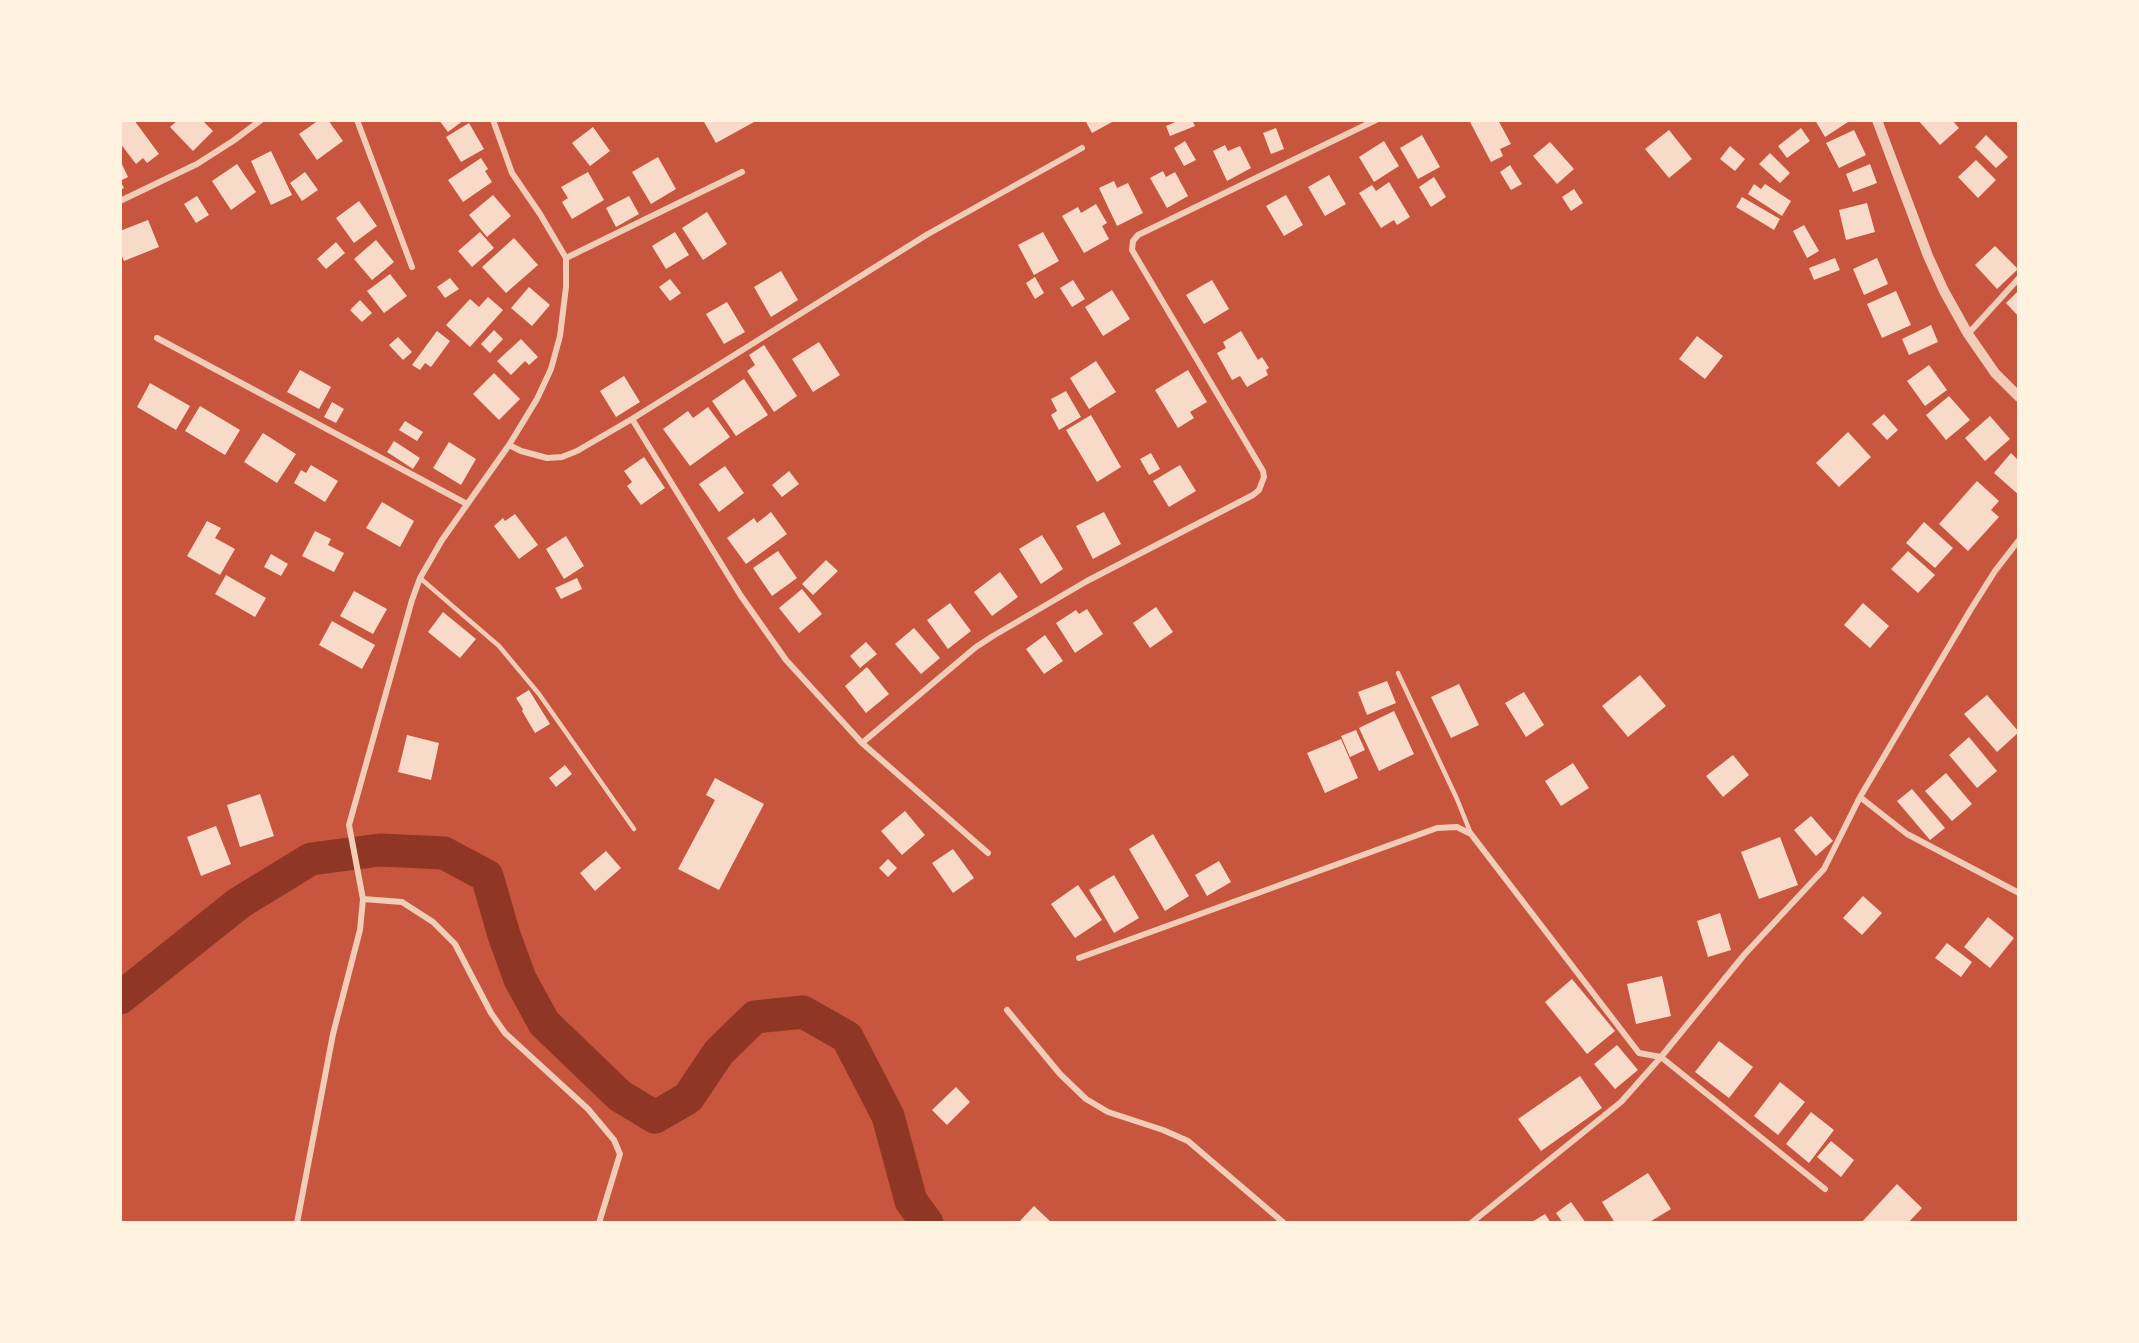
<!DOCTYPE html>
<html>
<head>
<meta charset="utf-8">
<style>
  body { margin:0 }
  #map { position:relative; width:2139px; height:1343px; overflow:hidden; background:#c8553d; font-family:"Fira Sans",sans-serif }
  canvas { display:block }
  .frame { position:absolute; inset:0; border:122px solid #fff3e0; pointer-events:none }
</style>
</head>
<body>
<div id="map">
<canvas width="2139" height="1343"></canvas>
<div class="frame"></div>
</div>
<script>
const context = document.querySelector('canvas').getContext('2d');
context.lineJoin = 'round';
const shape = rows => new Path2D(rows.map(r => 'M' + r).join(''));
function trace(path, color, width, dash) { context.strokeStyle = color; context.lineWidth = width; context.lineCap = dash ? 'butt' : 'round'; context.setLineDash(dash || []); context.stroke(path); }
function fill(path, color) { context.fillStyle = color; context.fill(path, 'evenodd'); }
trace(shape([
  [120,998,239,903,311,859,380,850,444,853,487,876,504,935,520,979,544,1023,620,1096,655,1117,688,1098,719,1052,755,1017,803,1012,847,1037,888,1116,911,1201,927,1223]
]), '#8f3625', 33);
fill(shape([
  [120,120,134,120,159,154,147,163,143,158,136,164,120,143,120,136,122,134,120,131],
  [178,120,202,120,213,131,193,151,170,127],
  [319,120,328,120,343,141,317,160,299,134],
  [439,120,464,120,448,132],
  [703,120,753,120,754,122,716,143],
  [1085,120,1111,120,1112,122,1092,133],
  [1180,120,1192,120,1195,126,1170,136,1166,126],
  [1469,120,1498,120,1511,144,1500,149,1503,156,1491,162],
  [1815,120,1847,120,1848,122,1825,137],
  [1918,120,1952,120,1959,128,1940,145],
  [469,123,484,149,461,162,446,137],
  [593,127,610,151,590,166,572,143],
  [1276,128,1284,149,1271,154,1263,133],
  [1801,128,1810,141,1787,158,1778,146],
  [1669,130,1692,159,1669,178,1645,149],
  [1854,130,1866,155,1839,168,1826,143],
  [1422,135,1440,167,1418,179,1400,148],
  [1986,135,2008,157,1996,168,1975,147],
  [1185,141,1196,160,1184,166,1174,148],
  [1384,141,1399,166,1374,182,1359,157],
  [1550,142,1574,169,1557,184,1533,156],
  [1225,145,1228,151,1240,146,1251,168,1227,181,1213,151],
  [1730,146,1745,159,1735,171,1720,159],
  [271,151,292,195,271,205,251,161],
  [1770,153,1790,173,1780,183,1759,164],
  [658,157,676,189,651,204,632,172],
  [481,158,488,169,485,171,492,182,463,202,448,180],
  [120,160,128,177,120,181,124,188,120,190],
  [1976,160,1996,180,1978,198,1958,177],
  [237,164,256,192,231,210,212,181],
  [1870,164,1877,183,1853,192,1846,174],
  [1510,165,1522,184,1511,190,1500,172],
  [1163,171,1166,177,1175,172,1188,196,1167,208,1150,178],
  [305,172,318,190,302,201,290,183],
  [588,172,604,200,572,219,562,202,568,198,561,187],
  [1329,175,1346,204,1325,216,1308,187],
  [1434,177,1446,197,1431,207,1419,187],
  [1114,181,1117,188,1128,183,1143,213,1117,226,1099,188],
  [1389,182,1410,217,1397,225,1394,220,1381,228,1359,193,1372,185,1376,191],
  [1754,184,1761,189,1765,184,1791,201,1782,216,1748,194],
  [1574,189,1583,203,1571,211,1562,197],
  [493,195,511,216,487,237,469,215],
  [1286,195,1303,225,1284,236,1266,206],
  [197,196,209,215,196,223,184,204],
  [629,196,639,214,616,227,606,208],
  [1742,197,1780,219,1774,230,1736,207],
  [359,201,377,226,354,243,336,218],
  [1867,203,1875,232,1846,240,1839,210],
  [1096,204,1107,223,1102,226,1109,239,1084,253,1062,216,1078,207,1081,213],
  [707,212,727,244,703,260,682,228],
  [148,220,159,247,124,261,120,251,120,231],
  [1804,225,1819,251,1807,258,1793,231],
  [480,232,494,248,472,267,458,251],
  [675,232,689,255,666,269,652,246],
  [1043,232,1059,261,1034,275,1018,245],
  [514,238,538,265,506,293,482,267],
  [376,240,394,262,372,280,354,259],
  [336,242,345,253,326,269,317,259],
  [1995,246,2018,269,1997,289,1975,265],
  [1835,258,1840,270,1814,280,1809,268],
  [1877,258,1888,284,1864,295,1853,269],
  [781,271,798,300,771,317,754,287],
  [390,274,407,296,384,313,367,291],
  [1035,277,1044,293,1035,299,1026,283],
  [450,278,459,289,445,298,437,287],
  [670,279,681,293,670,301,659,287],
  [1073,280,1085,299,1072,307,1060,288],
  [1212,280,1229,309,1204,324,1186,295],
  [529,287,550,305,532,326,511,308],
  [1112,290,1130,319,1103,336,1085,307],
  [2019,290,2019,317,2006,303],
  [1896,291,1911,325,1882,338,1867,304],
  [488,297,503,310,470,347,446,325,470,299,479,307],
  [360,300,372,313,362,322,350,310],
  [727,302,745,332,724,344,706,314],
  [1931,325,1938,342,1909,355,1902,339],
  [494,330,503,339,490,353,481,344],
  [437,331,450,341,431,367,425,363,420,370,412,365],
  [1241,331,1258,360,1262,357,1269,368,1266,370,1268,375,1247,387,1240,376,1232,380,1217,353,1226,348,1223,342],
  [1697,336,1723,356,1705,379,1679,359],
  [398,337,412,352,403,360,389,345],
  [521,339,538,357,529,365,525,361,511,375,497,361],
  [819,342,840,375,813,392,792,359],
  [764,345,797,396,774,412,747,371,755,365,749,355],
  [1096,361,1116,392,1089,409,1070,378],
  [1929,365,1947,390,1925,406,1907,381],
  [300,370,331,387,319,409,287,392],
  [1188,370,1207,402,1190,412,1194,418,1178,428,1155,390],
  [494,373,520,399,499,420,473,394],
  [624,376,640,402,616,417,600,391],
  [744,379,768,415,736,436,712,401],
  [150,383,190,406,176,430,137,407],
  [1066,391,1081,417,1059,430,1051,415,1057,411,1051,399],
  [1949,396,1970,420,1946,440,1926,415],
  [332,402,344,409,336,423,324,417],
  [200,406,240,430,225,455,185,431],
  [708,407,730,437,690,466,663,429,688,411,693,418],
  [1884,414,1898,430,1887,440,1872,424],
  [1091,415,1121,467,1097,482,1066,430],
  [1990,416,2010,439,1985,461,1965,438],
  [405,421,423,432,417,441,399,430],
  [1848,432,1871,457,1839,487,1816,463],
  [263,433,296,454,277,483,244,462],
  [394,441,420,458,413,469,387,452],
  [449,442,476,459,461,485,433,468],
  [1151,453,1160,469,1149,475,1140,459],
  [2011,453,2019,461,2019,495,1994,473],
  [644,457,665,488,641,505,627,486,632,482,624,471],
  [311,465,338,481,325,502,294,483,301,470,306,473],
  [1180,465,1196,491,1169,507,1153,481],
  [725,466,744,493,719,512,699,484],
  [789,471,799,484,782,497,772,485],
  [1977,481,1999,501,1991,510,1999,517,1968,551,1939,524],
  [382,502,414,521,400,547,366,528],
  [771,512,787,534,746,564,727,538,754,518,757,523],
  [1104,512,1121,544,1093,559,1076,526],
  [515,514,538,545,519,559,494,526,503,518,505,521],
  [207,521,221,528,215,538,235,549,220,575,187,556],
  [1924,522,1953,548,1935,568,1906,543],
  [315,531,331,539,328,545,344,553,334,572,302,556],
  [1042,535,1063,569,1041,584,1019,549],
  [566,536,584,566,564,579,546,549],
  [778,551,797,578,772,596,753,568],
  [1908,551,1935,575,1918,593,1891,569],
  [271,554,288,564,281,576,264,567],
  [826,560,838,571,813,595,802,584],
  [1000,572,1018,597,992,616,974,592],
  [226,575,266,598,255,617,215,594],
  [577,578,582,589,561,599,555,588],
  [802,589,822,614,799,633,779,608],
  [354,591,387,609,373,634,340,616],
  [950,603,971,631,948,649,927,620],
  [1863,603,1889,626,1870,648,1844,625],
  [1156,607,1173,632,1150,648,1133,623],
  [1087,609,1103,634,1075,653,1056,623,1076,610,1079,614],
  [443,612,476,639,460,658,428,632],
  [332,621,375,645,362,669,319,645],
  [914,628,940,658,921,674,895,644],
  [1045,635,1063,661,1044,674,1026,649],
  [866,642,877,654,860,668,850,656],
  [867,667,889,694,866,713,845,686],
  [1640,675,1666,706,1628,737,1602,706],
  [1387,681,1396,703,1367,715,1358,692],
  [1459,684,1479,725,1451,738,1431,697],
  [529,690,550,724,535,733,522,711,523,709,516,698],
  [1524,692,1544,725,1526,737,1505,703],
  [1987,695,2019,732,1997,752,1964,714],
  [1394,711,1414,754,1379,771,1359,728],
  [1356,730,1365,750,1350,757,1341,736],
  [407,735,439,743,431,780,398,772],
  [1969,737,1997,771,1977,788,1949,755],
  [1341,739,1358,778,1325,793,1307,753],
  [1733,755,1749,775,1723,797,1706,776],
  [1573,763,1589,788,1561,806,1545,781],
  [565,765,572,774,556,787,549,778],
  [1946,773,1972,804,1952,821,1925,791],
  [715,778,764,804,719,890,678,869,715,800,706,795],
  [1912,789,1945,828,1930,840,1897,801],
  [260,794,274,836,240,847,227,805],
  [905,811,925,835,902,855,881,831],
  [1811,816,1833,841,1816,856,1794,830],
  [216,826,231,864,201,876,187,837],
  [1153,834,1189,896,1165,911,1129,849],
  [1780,837,1798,885,1759,899,1741,852],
  [953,849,974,878,953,893,932,863],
  [606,851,621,868,595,891,580,873],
  [888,859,897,868,888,877,879,868],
  [1219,861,1231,882,1207,896,1195,875],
  [1114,875,1139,918,1114,933,1089,890],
  [1078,885,1102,920,1075,938,1051,904],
  [1863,896,1882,913,1862,935,1843,918],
  [1720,913,1731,950,1708,957,1697,921],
  [1988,917,2014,938,1990,968,1964,947],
  [1947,943,1972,962,1961,977,1935,958],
  [1662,976,1671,1016,1636,1024,1627,984],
  [1572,979,1615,1031,1587,1054,1545,1002],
  [1719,1041,1753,1067,1729,1098,1695,1072],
  [1617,1045,1638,1070,1615,1089,1594,1064],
  [1580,1076,1602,1108,1541,1151,1518,1119],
  [1780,1082,1805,1102,1778,1135,1754,1116],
  [956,1087,970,1102,947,1125,932,1110],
  [1811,1112,1834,1130,1809,1163,1786,1144],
  [1831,1141,1854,1160,1841,1177,1817,1157],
  [1648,1173,1671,1209,1648,1223,1615,1223,1602,1202],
  [1897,1184,1922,1208,1908,1223,1861,1223],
  [1571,1202,1586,1223,1563,1223,1556,1213],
  [1034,1206,1052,1223,1018,1223],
  [1545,1214,1551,1223,1530,1223]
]), '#f7dbc8');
trace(shape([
  [420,578,499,646,539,694,634,829],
  [1398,673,1457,799,1471,834]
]), '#f1ccb7', 4.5);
trace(shape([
  [357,120,412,267],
  [120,201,197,164,233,141,261,120],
  [566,258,742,172],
  [1968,334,2019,278],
  [157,338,467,504],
  [632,419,741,596,786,660,862,743,988,853],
  [509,445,521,451,547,458,562,457,577,451,632,419,928,234,1082,148],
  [862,743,976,647,993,636,1087,581,1253,495,1259,490,1264,477,1263,471,1132,250,1133,241,1138,235,1376,120],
  [1860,797,1907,834,2019,893],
  [363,899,402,902,433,922,455,944,491,1013,505,1033,588,1109,614,1140,620,1154,599,1223],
  [1079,958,1437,828,1457,827,1471,834,1639,1053,1661,1057,1825,1189],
  [1007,1010,1060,1074,1086,1099,1108,1112,1163,1130,1188,1141,1284,1223],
  [297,1223,333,1034,360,930,363,899,349,825,412,600,420,578,442,540,509,445,537,399,551,369,560,336,566,287,566,258,540,214,512,173,493,120],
  [1471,1223,1621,1102,1661,1057,1744,955,1824,869,1860,797,1971,609,1995,571,2019,540]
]), '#f1ccb7', 6);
trace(shape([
  [1877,120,1928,256,1944,291,1968,334,1995,373,2019,397]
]), '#f1ccb7', 10);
</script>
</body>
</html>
